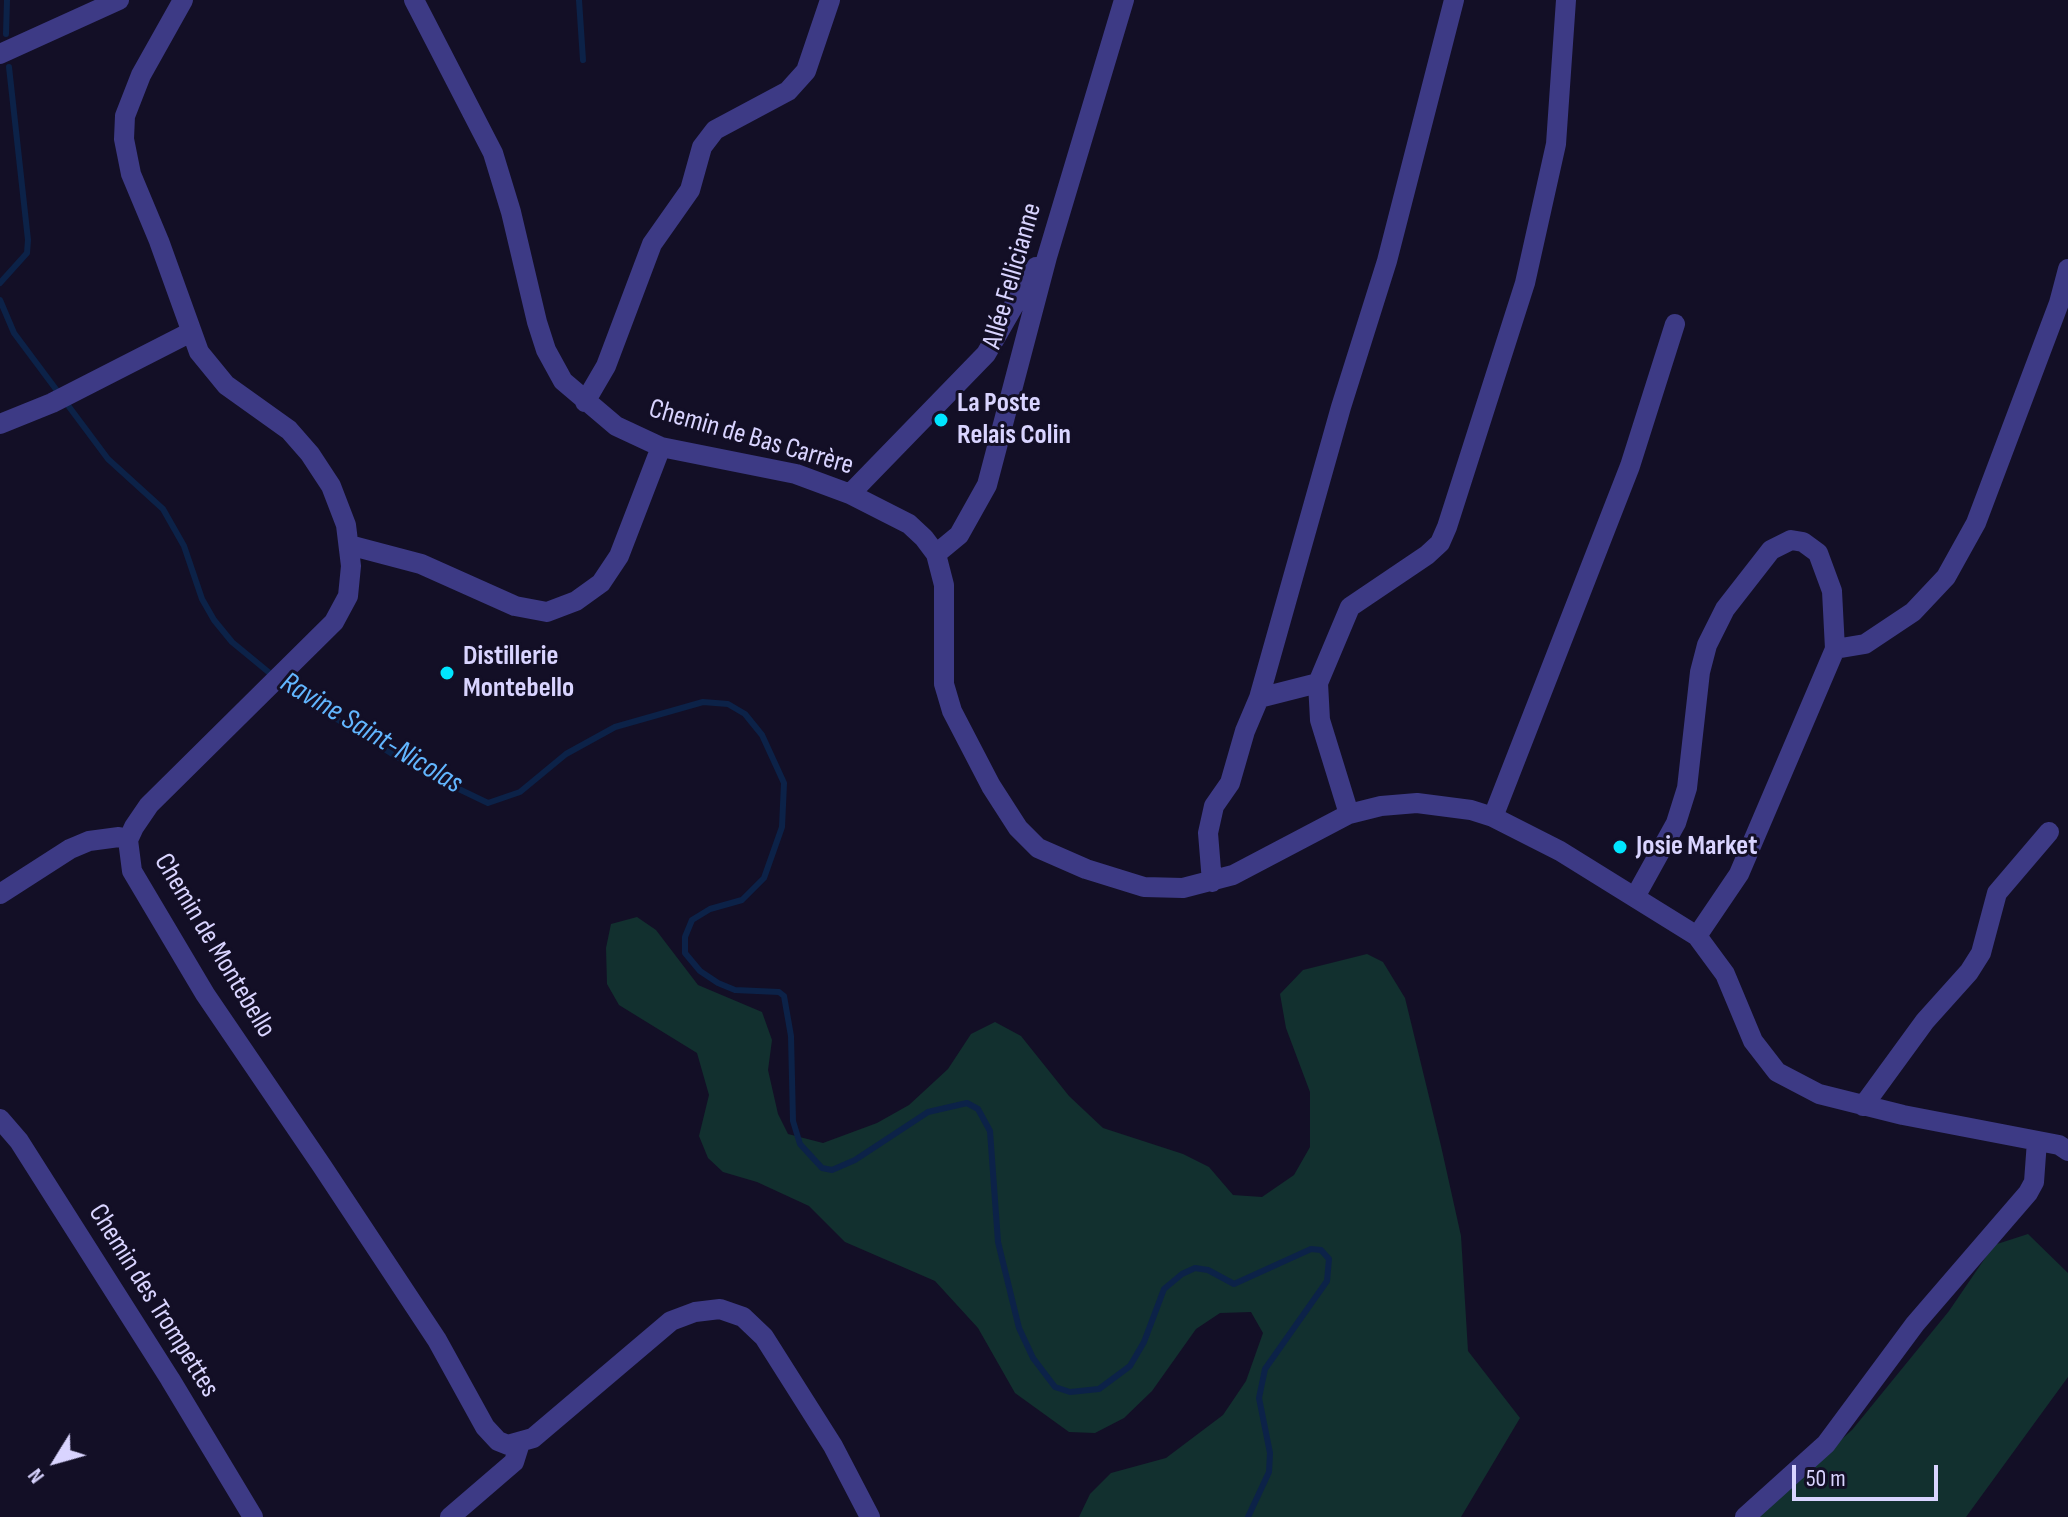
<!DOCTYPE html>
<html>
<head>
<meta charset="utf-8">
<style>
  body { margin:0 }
  #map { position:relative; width:2068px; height:1517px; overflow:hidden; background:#130f26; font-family:"Sofia Sans Condensed",sans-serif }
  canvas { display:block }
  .north { position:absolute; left:16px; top:1421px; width:80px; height:80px; -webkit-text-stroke:6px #130f26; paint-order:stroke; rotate:233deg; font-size:22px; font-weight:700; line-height:32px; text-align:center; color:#d9d4ff }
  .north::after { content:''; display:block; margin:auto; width:28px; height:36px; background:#d9d4ff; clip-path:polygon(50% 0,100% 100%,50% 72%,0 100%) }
  .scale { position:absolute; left:1792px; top:1465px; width:146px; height:36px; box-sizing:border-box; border:4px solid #d9d4ff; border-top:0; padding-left:10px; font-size:24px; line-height:28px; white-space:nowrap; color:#d9d4ff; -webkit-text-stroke:6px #130f26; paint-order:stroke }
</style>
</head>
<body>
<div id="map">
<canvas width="2068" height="1517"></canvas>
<div class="north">N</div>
<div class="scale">50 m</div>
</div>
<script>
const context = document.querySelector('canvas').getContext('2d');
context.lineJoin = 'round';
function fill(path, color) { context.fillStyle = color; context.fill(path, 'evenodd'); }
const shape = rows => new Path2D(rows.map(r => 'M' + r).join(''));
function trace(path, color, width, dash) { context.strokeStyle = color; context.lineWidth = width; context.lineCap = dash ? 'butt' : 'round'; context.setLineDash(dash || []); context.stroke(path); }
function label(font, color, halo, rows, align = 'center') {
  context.font = font + ' "Sofia Sans Condensed",sans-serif'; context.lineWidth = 6; context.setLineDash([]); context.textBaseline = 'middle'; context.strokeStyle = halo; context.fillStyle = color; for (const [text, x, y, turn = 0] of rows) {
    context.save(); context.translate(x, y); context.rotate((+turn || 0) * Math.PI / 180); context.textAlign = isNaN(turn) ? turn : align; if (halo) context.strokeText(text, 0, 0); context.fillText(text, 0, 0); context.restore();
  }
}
fill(shape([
  [637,917,656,930,698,985,762,1012,772,1040,768,1070,778,1114,788,1134,823,1143,877,1123,909,1105,948,1069,971,1034,995,1022,1021,1036,1069,1096,1103,1128,1183,1154,1209,1167,1233,1195,1262,1197,1294,1175,1310,1147,1310,1092,1286,1028,1280,994,1303,970,1367,954,1383,962,1405,998,1441,1146,1461,1236,1468,1351,1520,1418,1461,1517,1079,1517,1090,1494,1111,1473,1166,1458,1223,1415,1246,1381,1263,1333,1251,1312,1220,1313,1196,1329,1152,1391,1124,1418,1095,1433,1069,1432,1015,1393,978,1328,935,1281,845,1242,809,1206,757,1182,723,1172,708,1158,699,1136,709,1095,697,1053,619,1005,607,984,606,948,611,924],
  [2028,1234,2068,1273,2068,1377,1966,1517,1754,1517,1852,1430,1949,1311,1994,1245]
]), '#12302f');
trace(shape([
  [579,0,583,60],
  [6,34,7,0],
  [0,283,27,253,28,240,9,67],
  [0,300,14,333,108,459,163,509,184,546,202,599,214,620,232,642,289,689,413,767,488,803,520,792,566,754,615,727,703,702,728,704,745,714,762,735,784,783,782,827,764,878,742,900,710,909,692,920,685,937,685,953,700,971,718,983,735,990,779,992,784,996,791,1036,793,1121,800,1144,822,1168,832,1170,855,1160,928,1112,967,1103,978,1109,990,1131,998,1242,1019,1328,1033,1358,1055,1387,1070,1392,1099,1389,1130,1366,1144,1342,1164,1289,1182,1274,1195,1268,1208,1270,1234,1284,1311,1249,1321,1250,1329,1259,1327,1281,1265,1369,1259,1398,1270,1453,1269,1472,1248,1517]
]), '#0c2248', 6);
trace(shape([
  [183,0,141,75,125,116,124,139,131,174,159,241,199,352,226,385,289,430,310,454,331,486,346,525,351,566,348,596,334,622,149,805,134,827,128,840,132,871,205,994,322,1166,437,1340,485,1427,498,1441,508,1445,533,1438,671,1321,695,1312,720,1309,743,1317,764,1337,833,1446,870,1517],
  [414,0,493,153,511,212,537,322,546,350,563,381,616,426,661,447,796,474,850,494,909,524,924,538,936,554,944,585,944,684,952,711,991,786,1018,828,1038,848,1086,869,1144,887,1183,888,1233,875,1349,814,1381,806,1417,803,1471,810,1493,817,1560,851,1697,936,1725,974,1753,1041,1777,1072,1819,1094,1903,1115,2059,1145,2068,1151],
  [0,54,119,0],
  [585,402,606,366,652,244,690,190,702,147,715,130,788,91,806,71,830,0],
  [0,424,52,403,191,332],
  [850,494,986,354,1036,267],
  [349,545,421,564,515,606,547,612,576,601,601,583,619,556,661,447],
  [936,554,959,535,987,485,1047,257,1124,0],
  [1835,649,1865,644,1913,612,1946,577,1976,523,2059,303,2068,269],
  [1259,698,1318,683],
  [1349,814,1320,720,1318,683,1350,607,1427,555,1440,543,1447,527,1525,283,1556,144,1566,0],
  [1493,817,1630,466,1675,324],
  [1212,882,1208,833,1214,806,1230,783,1245,731,1259,698,1341,407,1387,261,1454,0],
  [0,894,70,849,89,841,119,837,128,840],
  [1635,897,1676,823,1687,788,1700,672,1707,645,1725,609,1771,550,1791,540,1803,542,1818,553,1832,591,1835,649,1739,874,1697,936],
  [1863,1106,1925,1021,1969,972,1981,953,1997,893,2049,832],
  [0,1119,19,1141,170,1379,253,1517],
  [450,1517,514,1462,520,1443],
  [1745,1517,1826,1444,1915,1324,2028,1193,2034,1182,2037,1141]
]), '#3d3a85', 20);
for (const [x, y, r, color] of [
  [941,420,8,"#00e5ff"],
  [447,673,8,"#00e5ff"],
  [1620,847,8,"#00e5ff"]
]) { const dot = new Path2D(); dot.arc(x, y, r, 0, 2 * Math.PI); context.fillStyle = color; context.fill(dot); trace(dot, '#130f26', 3); }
label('28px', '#d9d4ff', '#130f26', [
  ["Allée Fellicianne",1013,276,-74],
  ["Chemin de Bas Carrère",751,438,16],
  ["Chemin de Montebello",214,946,59],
  ["Chemin des Trompettes",153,1301,58]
]);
label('bold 28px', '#d9d4ff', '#130f26', [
  ["La Poste",957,404],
  ["Relais Colin",957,436],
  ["Distillerie",463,657],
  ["Montebello",463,689],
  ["Josie Market",1636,847]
], 'left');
label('italic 30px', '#62b6ff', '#130f26', [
  ["Ravine Saint-Nicolas",371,734,31]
]);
</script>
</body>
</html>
